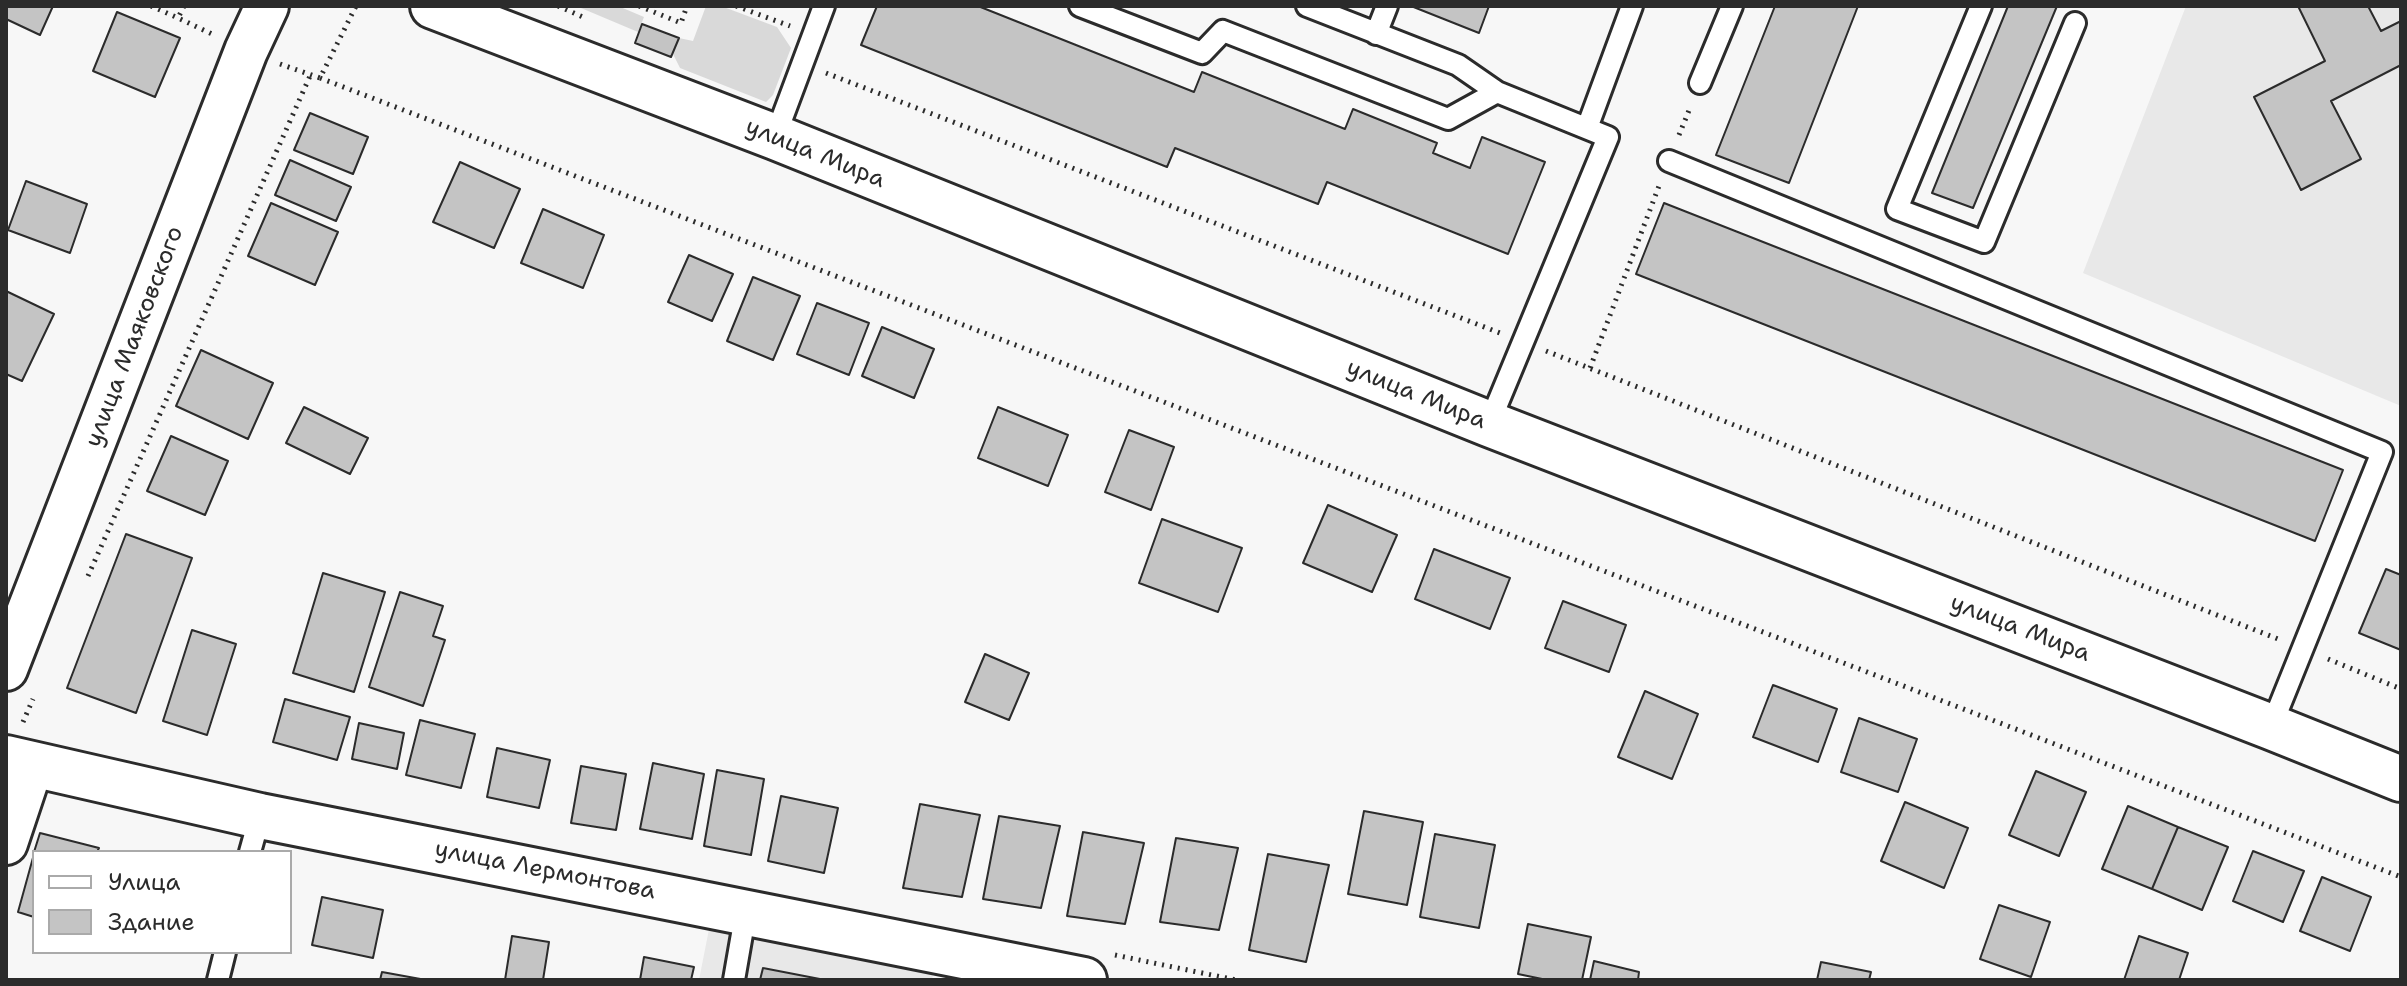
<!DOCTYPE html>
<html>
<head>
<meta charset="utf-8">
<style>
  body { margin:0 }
  #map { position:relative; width:2407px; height:986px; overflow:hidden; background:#f7f7f7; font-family:"Shantell Sans",sans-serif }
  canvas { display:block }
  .frame { position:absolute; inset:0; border:8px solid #2b2b2b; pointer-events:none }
  .legend { position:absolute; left:32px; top:850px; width:260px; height:104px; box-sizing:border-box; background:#fff; border:2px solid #aaa; margin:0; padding:10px 14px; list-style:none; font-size:24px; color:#2b2b2b }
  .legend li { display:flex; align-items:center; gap:16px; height:40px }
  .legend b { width:40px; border:2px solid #aaa }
</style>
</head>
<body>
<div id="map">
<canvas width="2407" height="986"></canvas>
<div class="frame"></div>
<ul class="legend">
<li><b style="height:10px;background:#fff"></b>Улица</li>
<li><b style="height:22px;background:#c4c4c4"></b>Здание</li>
</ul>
</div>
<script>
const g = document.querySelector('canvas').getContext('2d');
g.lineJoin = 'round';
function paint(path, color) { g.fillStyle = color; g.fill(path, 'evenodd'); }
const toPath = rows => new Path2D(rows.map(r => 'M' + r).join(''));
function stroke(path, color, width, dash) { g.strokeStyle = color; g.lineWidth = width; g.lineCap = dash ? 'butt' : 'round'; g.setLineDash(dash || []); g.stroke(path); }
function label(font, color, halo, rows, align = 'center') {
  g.font = font + ' "Shantell Sans",sans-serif'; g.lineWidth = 6; g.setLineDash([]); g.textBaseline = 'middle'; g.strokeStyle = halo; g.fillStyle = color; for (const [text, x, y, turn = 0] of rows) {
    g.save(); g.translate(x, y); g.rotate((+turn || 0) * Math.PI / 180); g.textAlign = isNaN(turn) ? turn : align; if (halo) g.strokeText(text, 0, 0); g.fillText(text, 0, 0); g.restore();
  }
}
paint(toPath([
  [2186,6,2401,6,2401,406,2083,273],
  [710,924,934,969,932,980,699,980]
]), '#e8e8e8');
paint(toPath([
  [582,6,618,6,644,17,638,32,581,8],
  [706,6,721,6,777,27,791,48,773,95,766,102,680,68,673,54,679,38,693,41]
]), '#d9d9d9');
const building = toPath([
  [6,6,53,6,40,35,6,19,6,6],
  [877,6,978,6,1194,92,1202,72,1345,129,1353,109,1437,143,1433,153,1470,168,1482,137,1545,162,1508,254,1327,182,1318,204,1175,148,1167,167,861,45,877,6],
  [1411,6,1489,6,1479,33,1411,6],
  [1775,6,1858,6,1789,183,1716,155,1775,6],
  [2008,6,2057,6,1973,208,1932,193,2008,6],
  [2298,6,2368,6,2381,31,2401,21,2401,65,2331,101,2361,159,2301,190,2254,97,2325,61,2298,6],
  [117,12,180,38,155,97,93,71,117,12],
  [642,24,679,38,671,57,635,43,642,24],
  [310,113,368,137,353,174,294,150,310,113],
  [290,160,351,187,336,221,275,195,290,160],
  [460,162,520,189,494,248,433,222,460,162],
  [26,181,87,204,70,253,8,230,26,181],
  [271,203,338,232,315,285,248,256,271,203],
  [1664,203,2343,470,2315,541,1636,274,1664,203],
  [543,209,604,235,583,288,521,263,543,209],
  [689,255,733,274,712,321,668,302,689,255],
  [753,277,800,296,773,360,727,341,753,277],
  [6,291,54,314,22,381,6,374,6,291],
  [817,303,869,323,849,375,797,354,817,303],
  [882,327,934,349,914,398,862,376,882,327],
  [201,350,273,383,248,439,176,406,201,350],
  [304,407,368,438,350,474,286,443,304,407],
  [998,407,1068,435,1048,486,978,458,998,407],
  [1129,430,1174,447,1151,510,1105,492,1129,430],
  [171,436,228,461,205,515,147,491,171,436],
  [1328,505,1397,535,1372,592,1303,563,1328,505],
  [1162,519,1242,548,1218,612,1139,583,1162,519],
  [126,534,192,558,136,713,67,688,126,534],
  [1434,549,1510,578,1490,629,1415,599,1434,549],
  [2386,569,2401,575,2401,650,2359,633,2386,569],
  [323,573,385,592,354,692,293,673,323,573],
  [400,592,443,606,433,636,445,640,423,706,369,687,400,592],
  [1563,601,1626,625,1609,672,1545,648,1563,601],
  [192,630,236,644,207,735,163,721,192,630],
  [985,654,1029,673,1009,720,965,702,985,654],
  [1773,685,1837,709,1818,762,1753,737,1773,685],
  [1645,691,1698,714,1672,779,1618,757,1645,691],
  [285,699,350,717,337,760,273,742,285,699],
  [1859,718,1917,739,1898,792,1841,772,1859,718],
  [420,720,475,734,461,788,406,775,420,720],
  [359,723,404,733,397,769,352,759,359,723],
  [497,748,550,760,539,808,487,797,497,748],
  [653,763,704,774,692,839,640,829,653,763],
  [581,766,626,774,616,830,571,823,581,766],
  [717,770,764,779,751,855,704,846,717,770],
  [2036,771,2086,792,2059,856,2009,835,2036,771],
  [781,796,838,808,824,873,768,861,781,796],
  [1905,802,1968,828,1944,888,1881,861,1905,802],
  [920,804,980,815,962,897,903,888,920,804],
  [2128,806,2178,827,2152,889,2102,869,2128,806],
  [1364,811,1423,822,1407,905,1348,894,1364,811],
  [999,816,1060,826,1041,908,983,899,999,816],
  [2178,827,2228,847,2202,910,2152,889,2178,827],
  [1083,832,1144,843,1125,924,1067,916,1083,832],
  [40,833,99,848,97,852,34,852,40,833],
  [1435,834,1495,845,1479,928,1420,917,1435,834],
  [1176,838,1238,848,1219,930,1160,922,1176,838],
  [2253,851,2304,871,2283,922,2233,901,2253,851],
  [34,854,34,917,18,912,34,854],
  [1268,854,1329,865,1306,962,1249,950,1268,854],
  [2322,877,2371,897,2350,951,2300,931,2322,877],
  [322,897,383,910,373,958,312,945,322,897],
  [1999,905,2050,922,2031,977,1980,959,1999,905],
  [1528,924,1591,937,1582,980,1547,980,1518,974,1528,924],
  [512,936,549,942,543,980,505,980,512,936],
  [2139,936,2188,953,2179,980,2124,980,2139,936],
  [644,957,694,967,691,980,640,980,644,957],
  [1594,961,1639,972,1638,980,1590,980,1594,961],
  [1821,962,1871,972,1869,980,1817,980,1821,962],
  [763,968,825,980,760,980,763,968],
  [382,972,426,980,380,980,382,972]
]);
paint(building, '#c4c4c4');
stroke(building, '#2b2b2b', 2);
const service = toPath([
  [1080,6,1202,53,1223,31,1448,119,1497,92],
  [1307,6,1458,65,1497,92,1608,137,1489,424],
  [1981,6,1897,209,1984,242,2075,23],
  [1376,34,1387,6],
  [1700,83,1732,6],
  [1587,128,1632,6],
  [775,137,824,6],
  [1669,161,2382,452,2271,727],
  [250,852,260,816],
  [218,980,225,952],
  [734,980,746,911]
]);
const minor = toPath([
  [6,669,246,51,267,6],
  [6,843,32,765]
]);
const secondary = toPath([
  [6,758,260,816,1084,980]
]);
const primary = toPath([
  [433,6,775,137,1489,424,2271,727,2401,779]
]);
stroke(service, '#2b2b2b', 26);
stroke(minor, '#2b2b2b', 48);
stroke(secondary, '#2b2b2b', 50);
stroke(primary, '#2b2b2b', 50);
stroke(toPath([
  [151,6,178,18],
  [184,6,178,18,212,34],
  [558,6,583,17],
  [639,6,681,23,687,6],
  [736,6,790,26],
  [280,64,320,78,356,6],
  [826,73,1500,333],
  [320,78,2401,877],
  [1679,135,1690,108],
  [1546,351,2278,639],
  [1590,368,1659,186],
  [88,576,310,76],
  [2328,659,2401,689],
  [23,722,33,699],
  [1115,955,1236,980]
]), '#2b2b2b', 5, [2, 6]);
stroke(service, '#fff', 20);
stroke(minor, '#fff', 42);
stroke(secondary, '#fff', 44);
stroke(primary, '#fff', 44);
label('24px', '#2b2b2b', '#fff', [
  ["улица Мира",815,154,22],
  ["улица Маяковского",135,337,-69],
  ["улица Мира",1416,395,22],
  ["улица Мира",2020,629,21],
  ["улица Лермонтова",545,871,11]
]);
</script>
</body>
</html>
